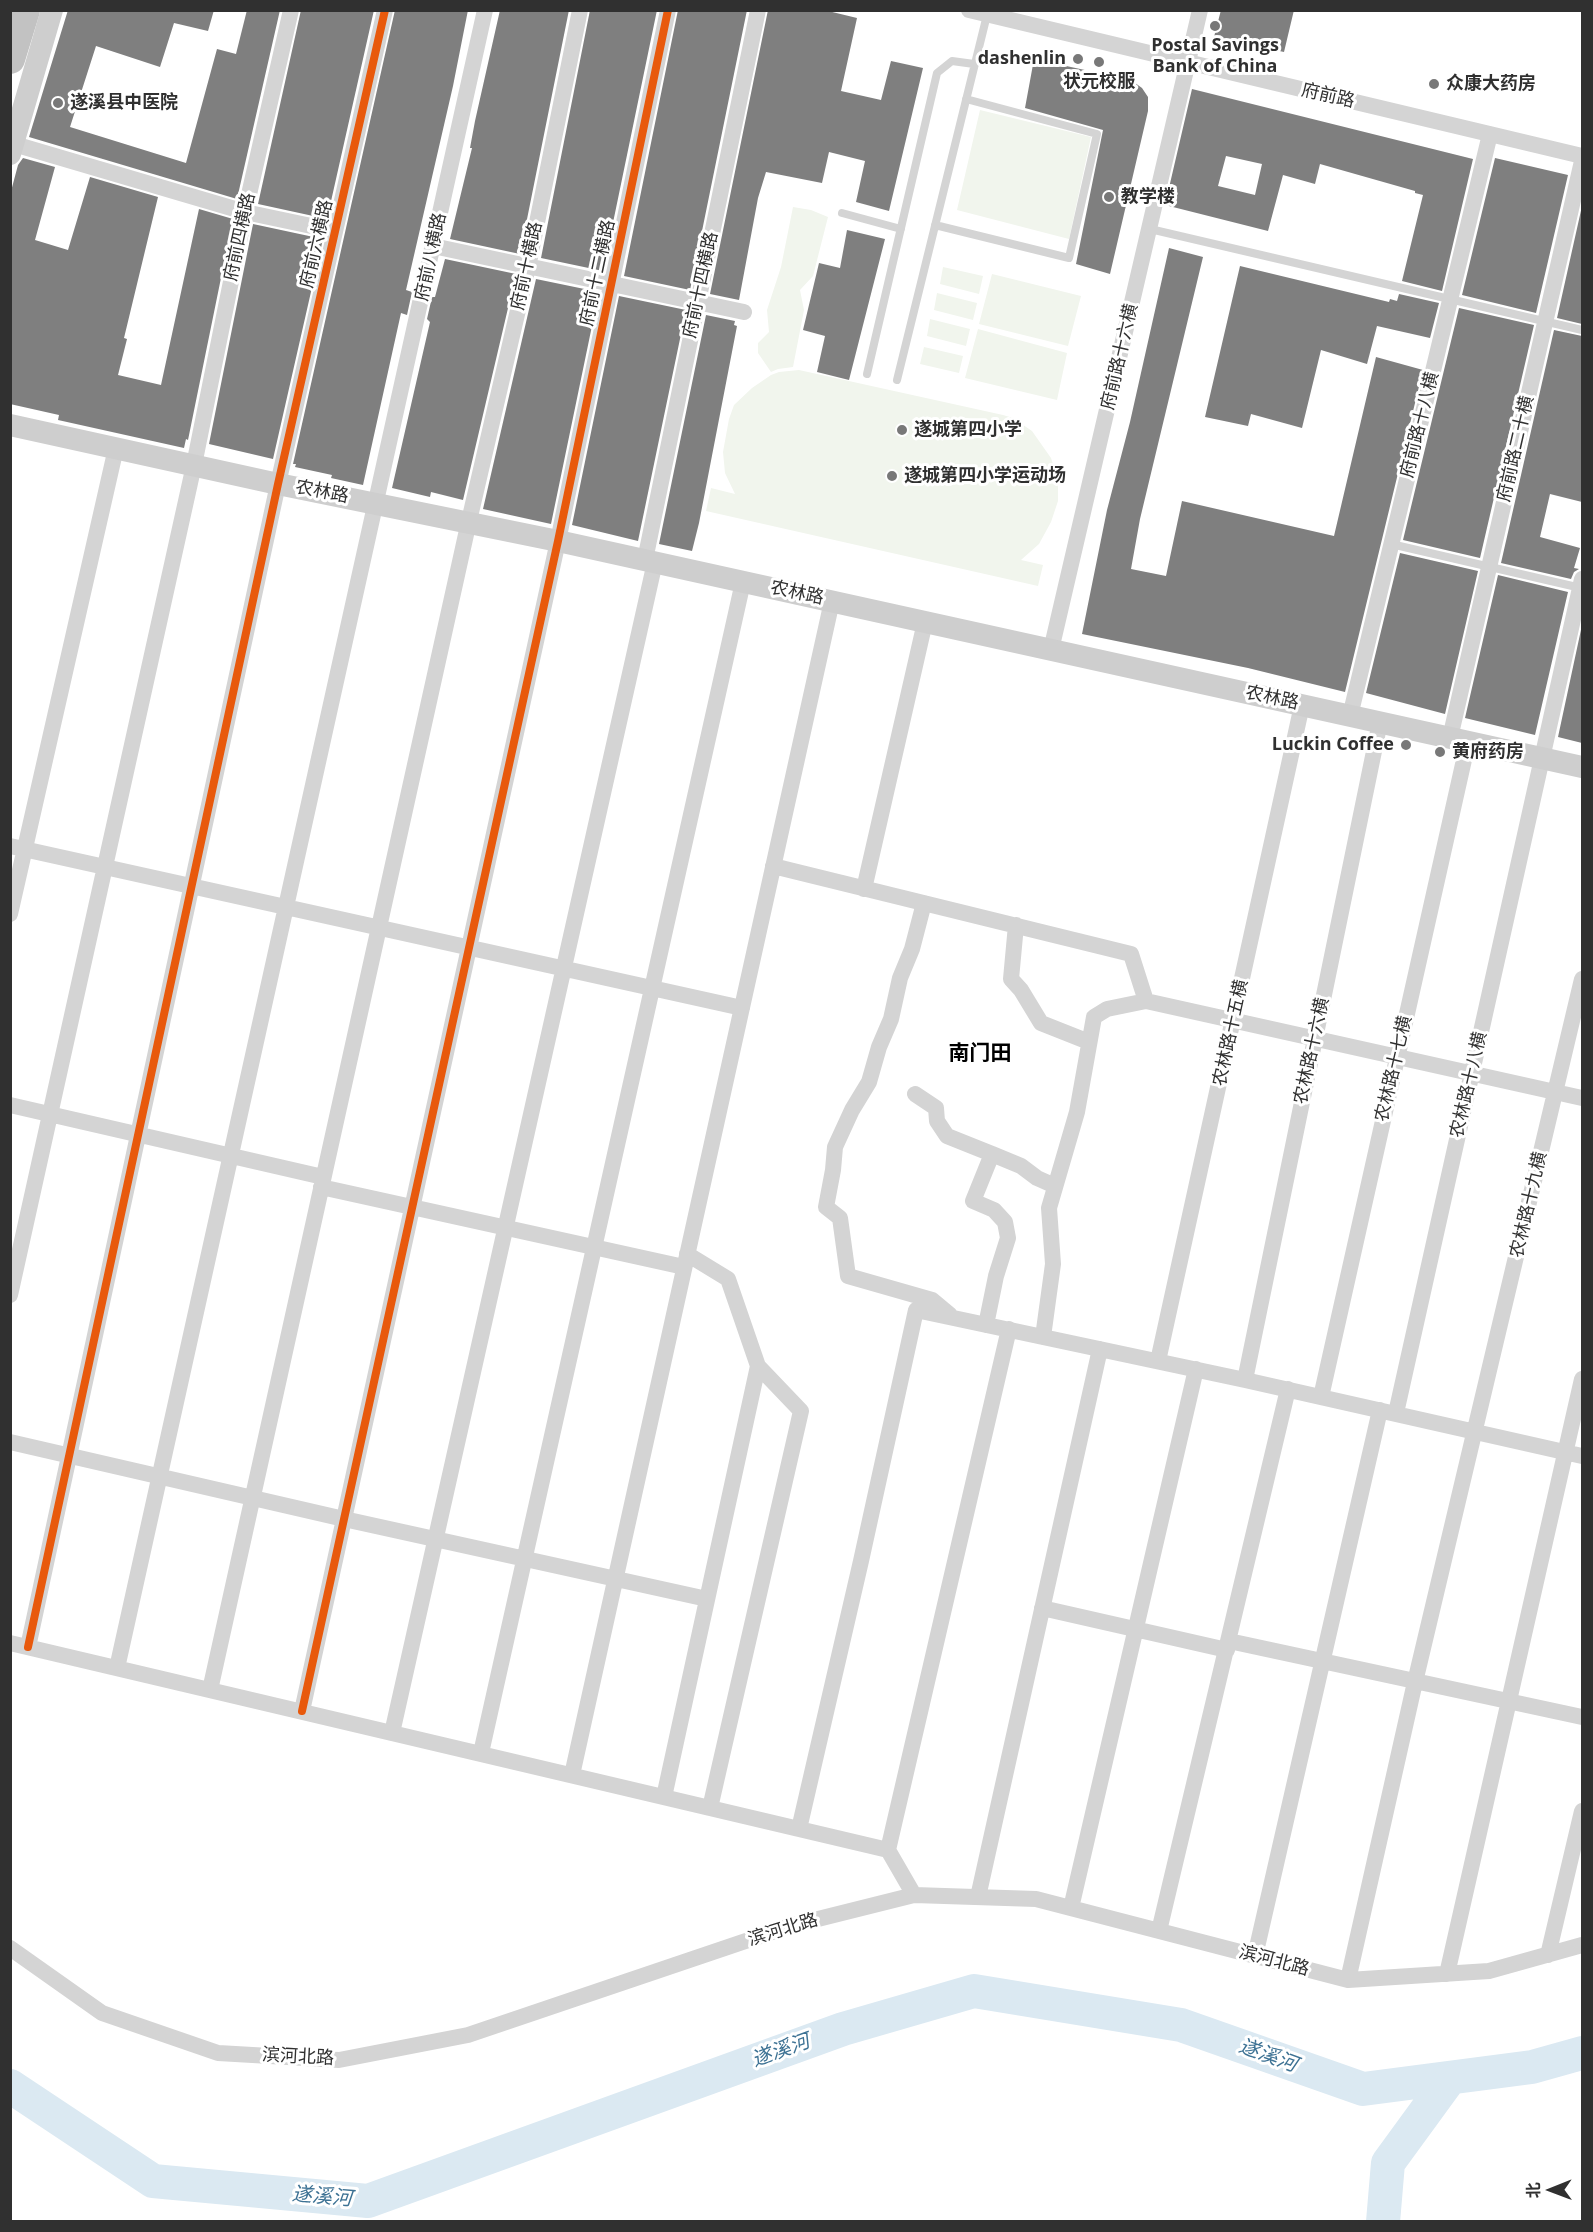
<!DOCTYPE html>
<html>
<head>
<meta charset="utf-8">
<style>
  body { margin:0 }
  #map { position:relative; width:1593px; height:2232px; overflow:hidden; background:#fff; font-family:"Open Sans","Noto Sans SC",sans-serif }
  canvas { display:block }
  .frame { position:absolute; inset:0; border:12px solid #303030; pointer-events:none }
  .north { position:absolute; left:1521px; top:2160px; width:60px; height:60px; -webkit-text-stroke:4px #fff; paint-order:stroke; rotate:269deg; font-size:16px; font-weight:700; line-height:24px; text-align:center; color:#303030 }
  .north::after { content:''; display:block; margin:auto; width:21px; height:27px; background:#303030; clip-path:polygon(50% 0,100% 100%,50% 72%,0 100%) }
</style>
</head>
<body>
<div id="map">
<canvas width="1593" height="2232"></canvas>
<div class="frame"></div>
<div class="north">北</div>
</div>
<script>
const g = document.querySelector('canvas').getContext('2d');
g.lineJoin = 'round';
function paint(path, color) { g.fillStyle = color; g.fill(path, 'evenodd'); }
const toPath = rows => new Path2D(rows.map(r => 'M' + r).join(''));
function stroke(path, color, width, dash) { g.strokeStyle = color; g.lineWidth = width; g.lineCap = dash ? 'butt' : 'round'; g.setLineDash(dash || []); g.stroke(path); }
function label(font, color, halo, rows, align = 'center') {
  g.font = font + ' "Open Sans","Noto Sans SC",sans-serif'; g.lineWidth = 6; g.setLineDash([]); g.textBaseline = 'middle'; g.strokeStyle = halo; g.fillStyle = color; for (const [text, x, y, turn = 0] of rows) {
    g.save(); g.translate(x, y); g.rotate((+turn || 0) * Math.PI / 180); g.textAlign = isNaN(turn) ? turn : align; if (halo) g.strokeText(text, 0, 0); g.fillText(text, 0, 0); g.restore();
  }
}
paint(toPath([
  [980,110,1091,137,1069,239,957,210],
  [793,207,811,210,828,217,813,276,800,290,804,310,793,367,778,369,771,372,758,353,758,343,769,332,767,310,781,267],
  [943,267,983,276,979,294,940,284],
  [992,274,1081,296,1068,346,979,324],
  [937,293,977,303,973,320,934,310],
  [930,319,970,329,966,346,927,336],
  [978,329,1067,353,1057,400,965,378],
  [924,347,963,356,959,373,920,364],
  [799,370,1003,415,1013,418,1032,431,1051,458,1058,479,1058,501,1051,522,1039,544,1021,560,1043,565,1038,586,706,511,711,488,735,494,725,473,723,452,729,419,734,405,752,388,771,375,779,372]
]), '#f1f5ed');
stroke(toPath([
  [10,2086,153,2181,368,2201,843,2029,974,1991,1181,2025,1363,2089,1532,2067,1582,2053],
  [1383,2222,1388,2163,1450,2078]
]), '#dbe9f2', 34);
paint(toPath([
  [68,10,214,10,208,31,174,23,160,67,96,46,70,127,186,163,217,49,236,54,247,10,280,10,237,199,29,137],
  [301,10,374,10,327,219,258,204],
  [395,10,468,10,453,86,406,290,412,292,407,315,401,313,363,485,331,478,332,475,295,467,296,464,293,464],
  [500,10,569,10,520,254,450,239,472,148,470,148,475,121],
  [590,10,657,10,603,271,541,258],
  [678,10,747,10,690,290,624,276],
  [768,10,824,10,857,18,841,91,881,100,891,61,923,68,889,211,856,202,865,161,829,152,822,183,766,172,758,198,739,300,710,294],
  [1221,10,1294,10,1284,52,1214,37],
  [1034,59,1131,80,1142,88,1148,97,1148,111,1110,274,1076,264,1103,130,1025,108],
  [1192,89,1473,159,1442,291,1402,281,1423,195,1415,193,1415,191,1320,164,1315,184,1283,175,1268,231,1165,205],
  [1226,156,1262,164,1255,195,1218,186],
  [23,158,55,167,35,240,68,250,90,177,158,197,124,338,127,339,118,375,161,385,199,209,233,219,188,440,186,439,184,448,58,420,59,415,10,404,10,195,18,165],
  [1495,158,1568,175,1536,313,1462,295],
  [1582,206,1582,324,1557,318],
  [253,224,323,239,273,459,209,444],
  [847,230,885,239,849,380,817,372,825,336,803,330,819,263,840,268],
  [1169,248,1203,257,1140,519,1131,569,1166,576,1182,501,1334,536,1376,357,1423,370,1345,692,1248,668,1082,634,1107,510,1130,422],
  [445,259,516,274,463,500,431,492,430,497,392,488,430,322,427,319,432,297,435,297],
  [1240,266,1389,302,1390,299,1397,301,1399,294,1439,303,1430,338,1377,326,1367,364,1321,350,1302,428,1251,414,1248,426,1205,417],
  [536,279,599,292,551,524,483,509],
  [619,296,686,310,638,541,572,525],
  [1459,308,1534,325,1480,558,1403,540],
  [706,315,735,321,734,325,737,326,699,523,692,551,659,544],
  [1554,330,1582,336,1582,502,1550,494,1540,537,1580,548,1574,568,1579,569,1574,572,1571,579,1501,563],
  [1400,553,1478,571,1445,714,1366,693],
  [1498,575,1568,592,1535,735,1465,718],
  [1582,625,1582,743,1558,737]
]), '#7f7f7f');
stroke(toPath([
  [842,213,901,229],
  [935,225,1069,258,1097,134,966,99],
  [1150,229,1582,330],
  [867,374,937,73,952,61,974,64],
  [897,380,987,15],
  [1391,544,1581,588]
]), '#d4d4d4', 8);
stroke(toPath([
  [969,10,1582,156],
  [14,144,245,212,335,231],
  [433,246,744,312],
  [645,560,758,10],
  [1051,650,1200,10],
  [1350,716,1490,134],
  [1450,738,1582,161],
  [10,846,742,1008],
  [773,866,1131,954,1146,1001,1582,1098],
  [864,889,925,622],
  [924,903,912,949,900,978,891,1019,879,1047,869,1082,852,1110,835,1147,833,1170,826,1207,840,1218,848,1276,932,1300,950,1315],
  [10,914,116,448],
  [1016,925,1011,979,1021,990,1041,1023,1089,1042],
  [915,1094,936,1108,937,1121,947,1136,992,1154],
  [10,1105,323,1177],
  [321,1187,684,1267],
  [687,1254,728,1279,758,1366,801,1411,710,1808],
  [10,1295,194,465,245,212,291,10],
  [986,1325,996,1276,1008,1238,1005,1222,994,1210,973,1201,992,1154,1021,1166,1037,1178,1055,1186],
  [1043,1337,1053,1264,1049,1208,1077,1112,1094,1017,1107,1009,1146,1001],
  [1158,1361,1302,705],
  [1245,1380,1380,722],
  [1321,1397,1468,742],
  [1396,1413,1582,579],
  [10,1442,344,1519,707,1599],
  [1042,1608,1227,1650],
  [1229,1641,1582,1717],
  [10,1643,888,1850,914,1895],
  [28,1647,278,484,385,10],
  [117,1668,485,10],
  [210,1690,469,521,528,267,580,10],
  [302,1711,558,541,668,10],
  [392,1733,655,562],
  [481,1753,743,582],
  [572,1775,832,601],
  [664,1797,758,1366],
  [799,1829,861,1561,916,1310,1245,1380,1582,1456],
  [888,1850,1009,1329],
  [978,1897,1100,1349],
  [1071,1908,1196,1369],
  [1159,1931,1288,1389],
  [10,1948,102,2013,218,2053,339,2060,468,2035,790,1926,914,1895,1036,1899,1348,1980,1489,1971,1582,1945],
  [1548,1955,1582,1811],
  [1255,1956,1380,1410],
  [1447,1974,1582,1379],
  [1348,1980,1415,1682,1582,979]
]), '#d4d4d4', 16);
stroke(toPath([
  [10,154,52,10],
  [10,425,278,484,558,541,1582,767]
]), '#cecece', 22);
stroke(toPath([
  [10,59,25,10]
]), '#c2c2c2', 30);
stroke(toPath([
  [28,1647,278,484,385,10],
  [302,1711,558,541,668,10]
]), '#e8590c', 8);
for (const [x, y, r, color] of [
  [1215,26,6,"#787878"],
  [1078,59,6,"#787878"],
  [1099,62,6,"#787878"],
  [1434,84,6,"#787878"],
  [58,103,6,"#787878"],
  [1109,197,6,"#787878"],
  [902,430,6,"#787878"],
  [892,476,6,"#787878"],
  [1406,745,6,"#787878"],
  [1440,752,6,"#787878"]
]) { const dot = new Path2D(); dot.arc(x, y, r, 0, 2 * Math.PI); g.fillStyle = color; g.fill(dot); stroke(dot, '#fff', 2); }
label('bold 18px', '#303030', '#fff', [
  ["Postal Savings",1215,46,"center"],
  ["Bank of China",1215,67,"center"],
  ["dashenlin",1066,59,"right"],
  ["状元校服",1099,82,"center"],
  ["众康大药房",1446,84],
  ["遂溪县中医院",70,103],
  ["教学楼",1121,197],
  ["遂城第四小学",914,430],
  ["遂城第四小学运动场",904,476],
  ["Luckin Coffee",1394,745,"right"],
  ["黄府药房",1452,752]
], 'left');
label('18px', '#303030', '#fff', [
  ["府前路",1328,96,13],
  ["府前四横路",240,237,-78],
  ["府前六横路",317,244,-77],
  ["府前八横路",431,257,-78],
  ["府前十横路",527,266,-78],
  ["府前十二横路",598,273,-78],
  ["府前十四横路",701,285,-78],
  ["府前路十六横",1120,357,-77],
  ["府前路十八横",1420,425,-76],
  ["府前路二十横",1516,449,-77],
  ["农林路",322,492,11],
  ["农林路",797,593,12],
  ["农林路",1272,698,12],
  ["农林路十五横",1231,1033,-78],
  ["农林路十六横",1312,1051,-78],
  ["农林路十七横",1394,1069,-77],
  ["农林路十八横",1469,1085,-77],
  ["农林路十九横",1529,1205,-77],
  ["滨河北路",783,1930,-17],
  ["滨河北路",1274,1961,15],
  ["滨河北路",298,2057,3]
]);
label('italic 20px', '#3d7294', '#fff', [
  ["遂溪河",781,2051,-20],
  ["遂溪河",1268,2056,20],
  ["遂溪河",322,2197,5]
]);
label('bold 21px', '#000', '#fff', [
  ["南门田",980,1054]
]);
</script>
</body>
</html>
